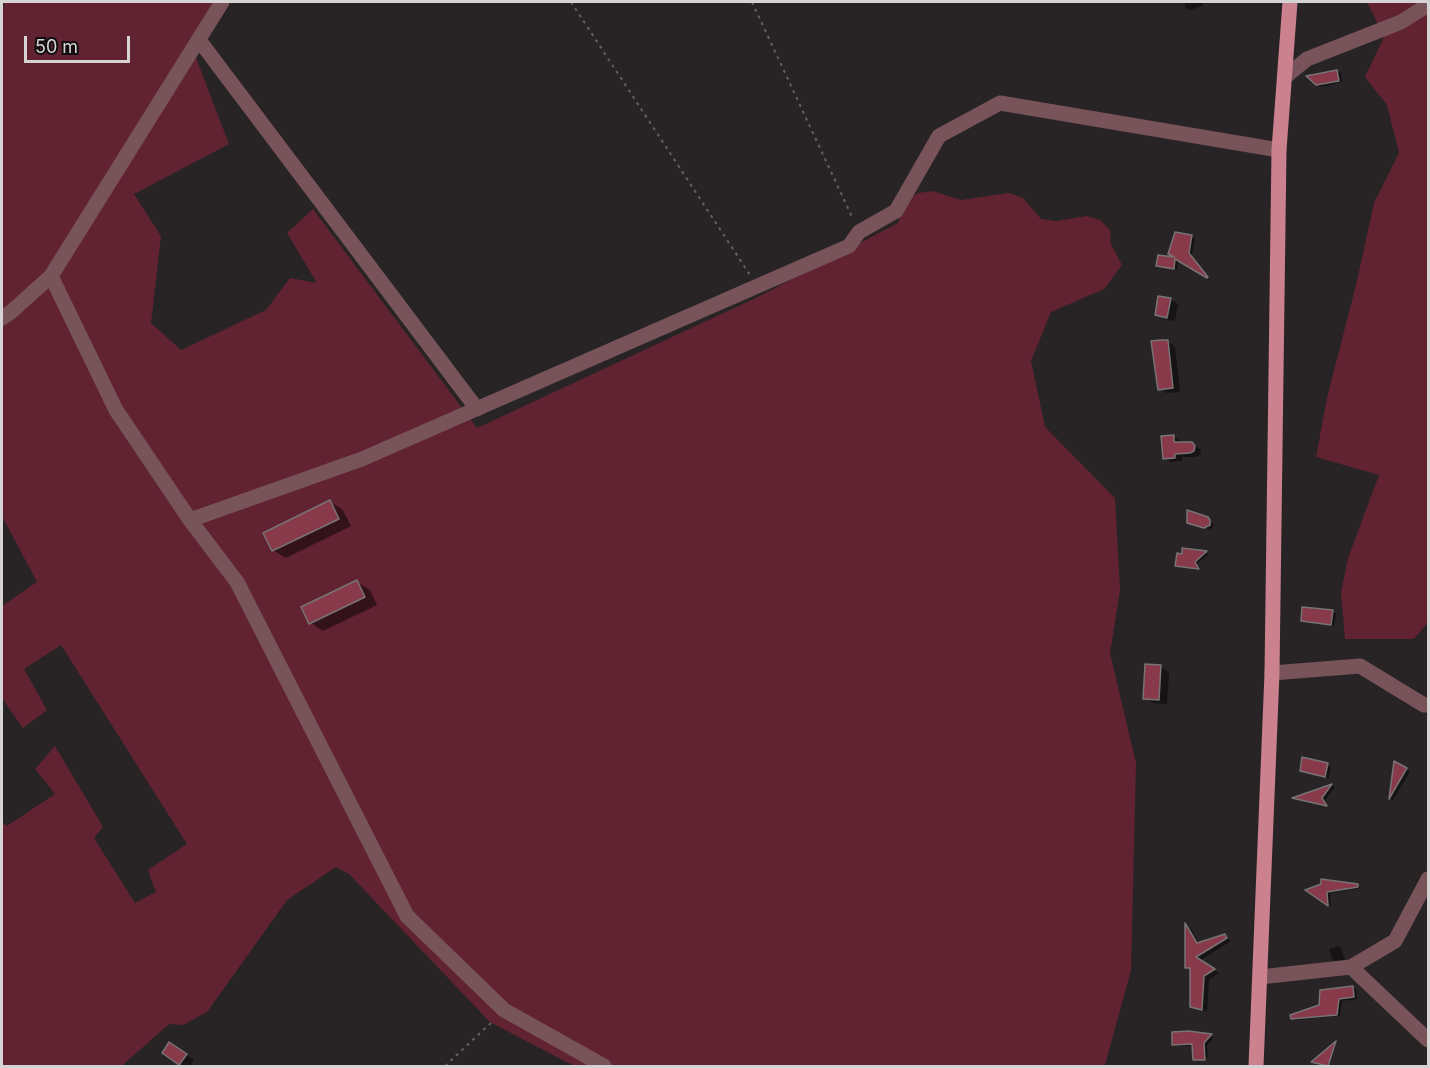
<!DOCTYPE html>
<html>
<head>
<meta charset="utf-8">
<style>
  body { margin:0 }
  #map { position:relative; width:1430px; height:1068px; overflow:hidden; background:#282425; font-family:Inter,sans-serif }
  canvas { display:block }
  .frame { position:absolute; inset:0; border:3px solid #d6d3d4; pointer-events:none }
  .scale { position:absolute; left:24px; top:36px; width:106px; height:27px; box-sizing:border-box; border:3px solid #d6d3d4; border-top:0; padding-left:8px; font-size:18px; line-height:21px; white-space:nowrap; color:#d6d3d4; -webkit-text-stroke:4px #100e0e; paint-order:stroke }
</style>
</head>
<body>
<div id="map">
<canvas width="1430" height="1068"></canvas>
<div class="frame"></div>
<div class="scale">50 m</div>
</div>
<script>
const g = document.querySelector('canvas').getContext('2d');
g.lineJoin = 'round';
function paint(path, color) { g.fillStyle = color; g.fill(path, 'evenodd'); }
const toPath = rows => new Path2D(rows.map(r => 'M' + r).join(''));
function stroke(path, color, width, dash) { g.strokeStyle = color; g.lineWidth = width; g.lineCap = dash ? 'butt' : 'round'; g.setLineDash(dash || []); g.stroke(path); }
paint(toPath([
  [5,2,215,2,190,42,229,144,134,194,161,236,151,323,181,350,266,310,290,278,317,283,287,233,313,209,477,428,758,297,898,223,905,201,918,193,933,191,961,200,1009,193,1023,198,1041,219,1056,221,1087,216,1100,220,1110,230,1111,244,1122,265,1104,289,1051,312,1031,361,1045,427,1115,498,1120,590,1110,653,1136,763,1131,970,1105,1065,1106,1066,574,1066,490,1022,349,874,336,867,287,900,207,1012,183,1025,169,1024,124,1064,125,1066,2,1066,2,822,7,826,55,794,35,769,55,746,103,827,94,838,135,903,156,892,148,870,187,844,61,645,24,669,47,710,23,728,2,698,2,606,37,582,2,516,2,10],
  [1367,2,1428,2,1428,622,1414,639,1345,639,1341,593,1348,558,1379,475,1316,457,1327,398,1357,281,1374,203,1399,153,1387,105,1365,77,1384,37]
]), '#612332');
paint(toPath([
  [1184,2,1203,2,1202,6,1190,10,1186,8],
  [1337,71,1341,73,1342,82,1321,87,1317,84],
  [1176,233,1195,238,1192,256,1210,278,1170,253],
  [1160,257,1179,260,1177,270,1158,266],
  [1170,300,1178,304,1175,321,1165,319,1156,315],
  [1168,342,1175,346,1180,392,1167,393,1159,389],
  [1174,437,1181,441,1181,443,1189,442,1200,449,1201,454,1197,457,1182,457,1182,461,1171,462,1164,458],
  [330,502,342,509,351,526,286,558,273,550],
  [1207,518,1214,525,1212,528,1209,529,1193,524],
  [1183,550,1209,554,1197,564,1201,570,1177,565,1184,555],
  [357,582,370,590,377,605,323,631,311,623,303,608],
  [1333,612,1336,614,1334,626,1303,620],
  [1161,667,1169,672,1167,704,1153,703,1145,698],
  [1303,759,1331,767,1329,778,1301,770],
  [1395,764,1410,772,1393,800,1390,798],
  [1332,785,1335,787,1325,800,1328,807,1296,798],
  [1358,886,1362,888,1330,893,1331,906,1308,890],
  [1187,926,1190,928,1200,944,1225,936,1231,941,1199,961,1219,973,1209,979,1207,1012,1191,1006,1192,970,1186,967],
  [1338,946,1341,948,1345,960,1335,961,1332,958,1329,949],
  [1352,987,1356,989,1357,999,1342,1001,1340,1016,1296,1020,1292,1018,1320,1006],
  [1188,1032,1214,1037,1207,1046,1208,1058,1196,1059,1196,1060,1193,1046,1177,1046,1173,1044],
  [178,1049,194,1060,190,1066,185,1066,164,1052]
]), '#0007');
const building = toPath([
  [1337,70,1339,81,1316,85,1306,76,1337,70],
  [1175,232,1192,235,1189,253,1208,277,1207,278,1175,259,1174,269,1156,266,1158,255,1174,257,1168,254,1175,232],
  [1158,296,1171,298,1167,318,1155,315,1158,296],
  [1161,340,1168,340,1173,388,1158,390,1151,341,1161,340],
  [1174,435,1174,442,1192,442,1195,446,1194,451,1190,453,1175,454,1175,458,1163,459,1161,436,1174,435],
  [330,500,339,519,272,551,263,533,330,500],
  [1187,510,1208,517,1210,520,1210,525,1204,528,1187,523,1187,510],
  [1182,548,1207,551,1195,562,1199,569,1175,566,1177,553,1182,554,1182,548],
  [357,580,365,597,309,624,301,607,357,580],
  [1302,607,1333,610,1331,625,1301,621,1302,607],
  [1145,664,1161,665,1159,700,1143,699,1145,664],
  [1302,757,1328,763,1325,777,1300,771,1302,757],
  [1394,761,1407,768,1389,799,1394,761],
  [1332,784,1322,798,1327,806,1292,798,1332,784],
  [1321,879,1358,884,1358,887,1327,892,1328,906,1305,890,1321,884,1321,879],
  [1185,923,1197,943,1225,934,1227,938,1196,957,1215,969,1204,976,1202,1010,1190,1007,1190,968,1185,968,1185,923],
  [1353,986,1354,997,1339,999,1337,1015,1291,1019,1290,1015,1319,1005,1320,990,1353,986],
  [1188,1031,1212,1034,1204,1043,1205,1060,1193,1060,1192,1044,1172,1045,1172,1032,1188,1031],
  [1336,1041,1328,1066,1311,1062,1336,1041],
  [169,1042,187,1054,179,1065,162,1053,169,1042]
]);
paint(building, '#883a4b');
stroke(building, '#787475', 1.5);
stroke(toPath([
  [571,2,750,275],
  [752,2,853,219],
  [445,1066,493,1021]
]), '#646061', 2, [3, 4.5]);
stroke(toPath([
  [222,2,51,276,116,410,190,520,237,582,407,916,504,1010,604,1066],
  [199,40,477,409],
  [1285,77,1307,59,1401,22,1428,5],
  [2,318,11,312,51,276],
  [190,520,362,459,849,246,859,232,896,211,939,136,1000,103,1279,150],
  [1272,673,1360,666,1424,705,1428,705],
  [1351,967,1395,941,1428,879],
  [1260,977,1351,967,1428,1040]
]), '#78545a', 15);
stroke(toPath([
  [1256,1066,1272,673,1279,150,1290,2]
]), '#cb818e', 15);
</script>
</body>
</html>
